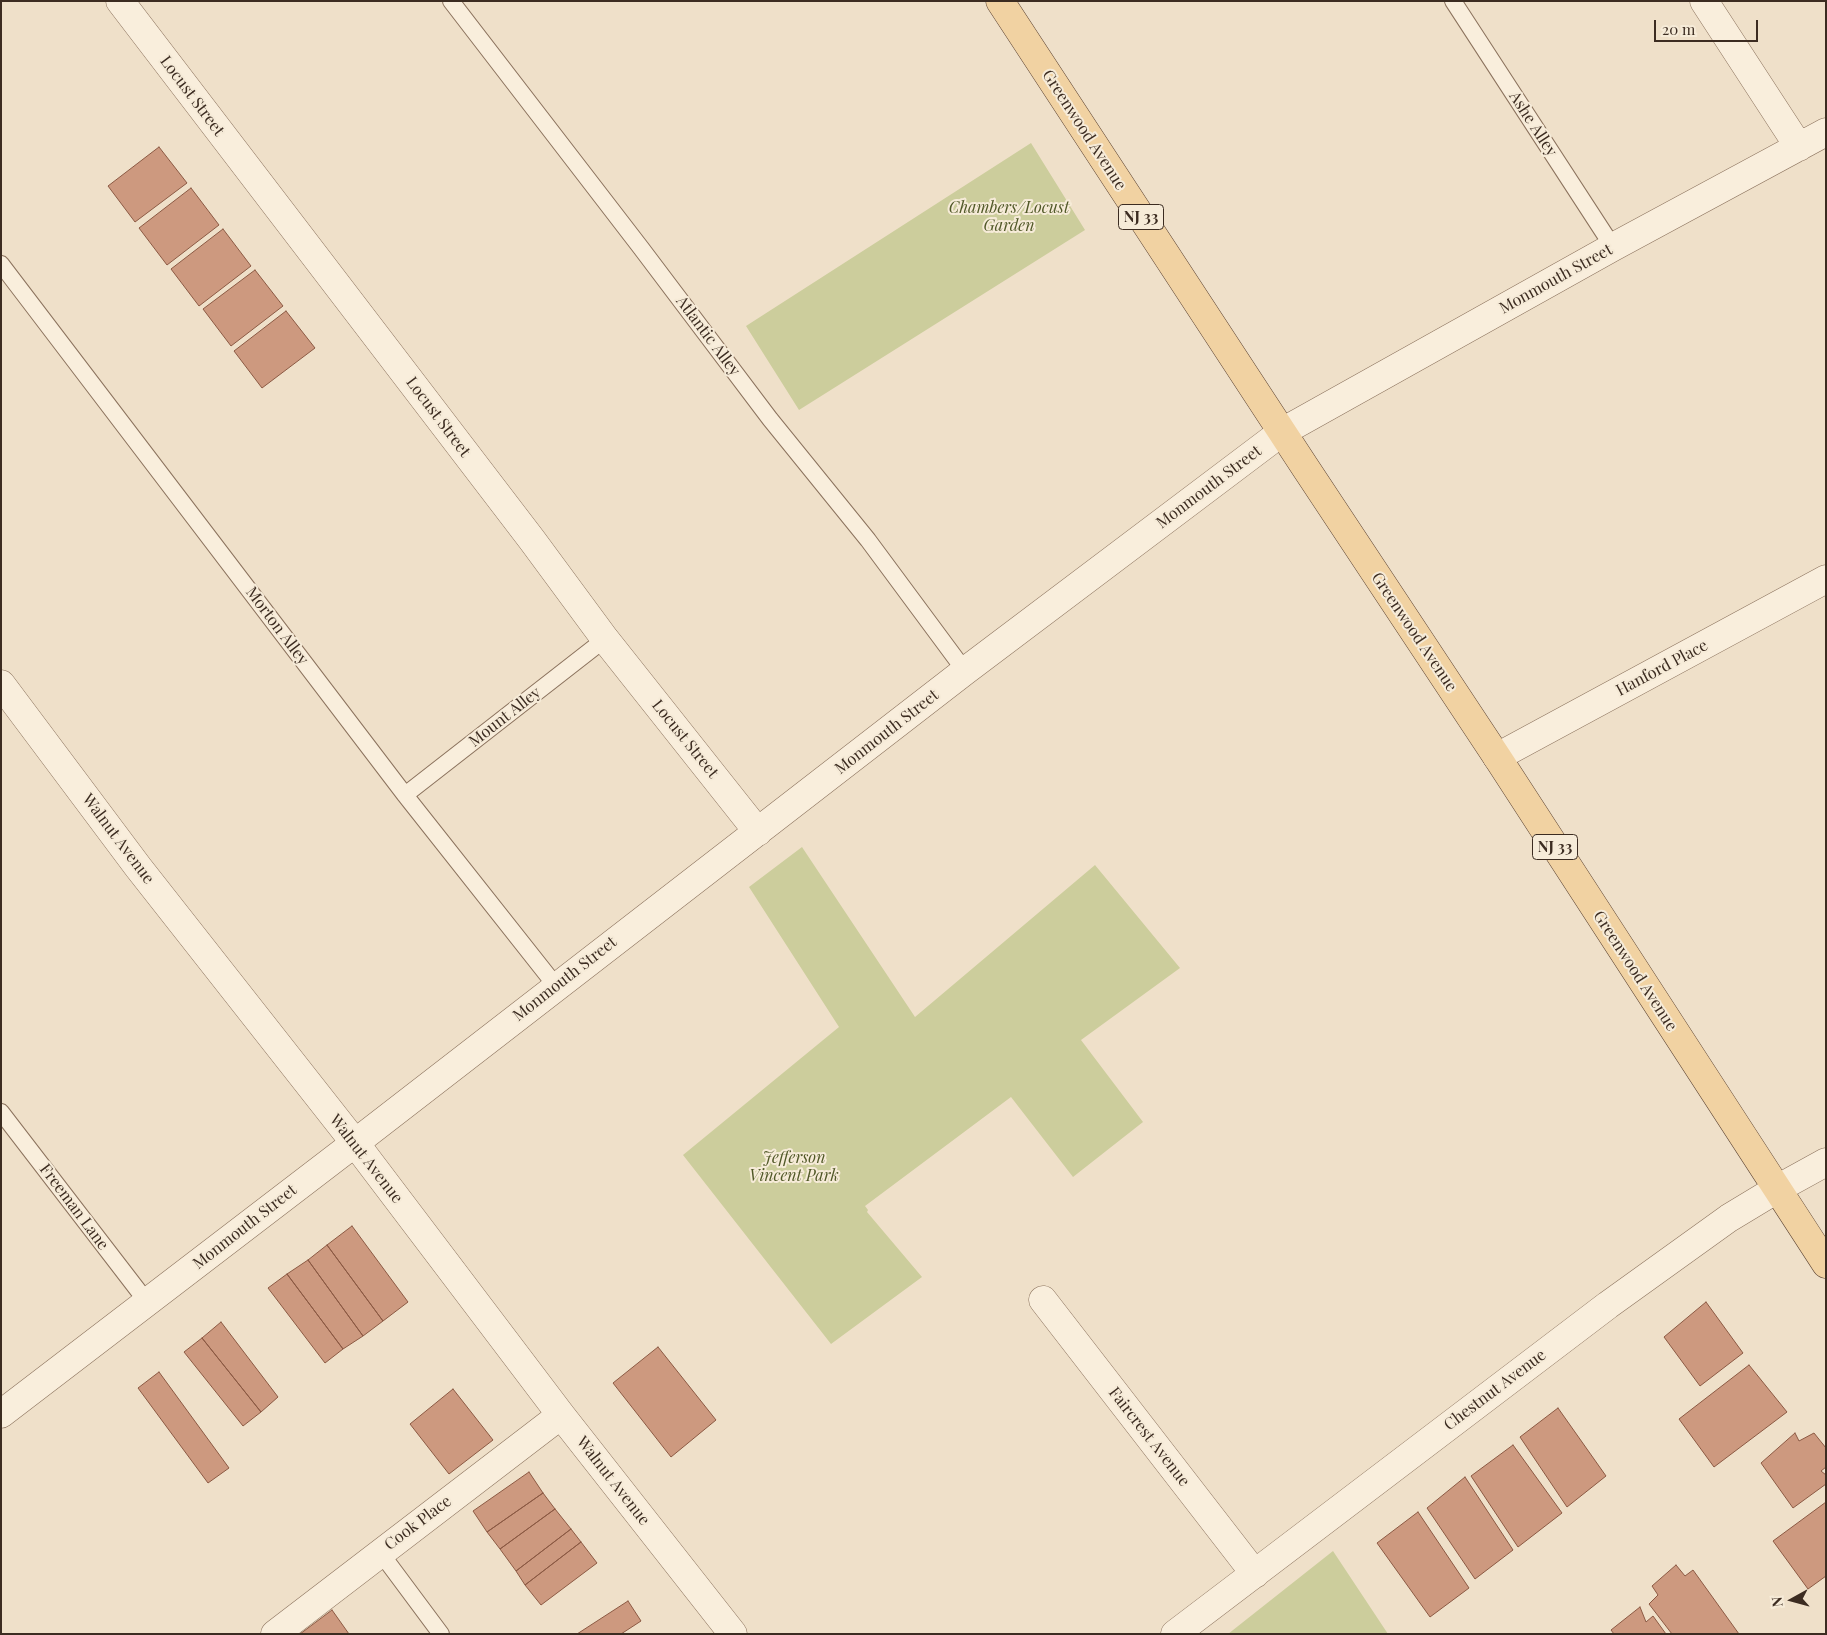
<!DOCTYPE html>
<html>
<head>
<meta charset="utf-8">
<style>
  body { margin:0 }
  #map { position:relative; width:1827px; height:1635px; overflow:hidden; background:#efe0c9; font-family:"Playfair Display",serif }
  canvas { display:block }
  .frame { position:absolute; inset:0; border:2px solid #3c2c21; pointer-events:none }
  .north { position:absolute; left:1767px; top:1575px; width:50px; height:50px; -webkit-text-stroke:4px #f6ebd8; paint-order:stroke; rotate:263deg; font-size:14px; font-weight:700; line-height:20px; text-align:center; color:#3c2c21 }
  .north::after { content:''; display:block; margin:auto; width:18px; height:22px; background:#3c2c21; clip-path:polygon(50% 0,100% 100%,50% 72%,0 100%) }
  .scale { position:absolute; left:1654px; top:20px; width:104px; height:22px; box-sizing:border-box; border:2px solid #3c2c21; border-top:0; padding-left:6px; font-size:15px; line-height:18px; white-space:nowrap; color:#3c2c21; -webkit-text-stroke:4px #f6ebd8; paint-order:stroke }
</style>
</head>
<body>
<div id="map">
<canvas width="1827" height="1635"></canvas>
<div class="frame"></div>
<div class="north">N</div>
<div class="scale">20 m</div>
</div>
<script>
const g = document.querySelector('canvas').getContext('2d');
g.lineJoin = 'round';
function paint(path, color) { g.fillStyle = color; g.fill(path, 'evenodd'); }
const toPath = rows => new Path2D(rows.map(r => 'M' + r).join(''));
function stroke(path, color, width, dash) { g.strokeStyle = color; g.lineWidth = width; g.lineCap = dash ? 'butt' : 'round'; g.setLineDash(dash || []); g.stroke(path); }
function label(font, color, halo, rows, align = 'center') {
  g.font = font + ' "Playfair Display",serif'; g.lineWidth = 4; g.setLineDash([]); g.textBaseline = 'middle'; g.strokeStyle = halo; g.fillStyle = color; for (const [text, x, y, turn = 0] of rows) {
    g.save(); g.translate(x, y); g.rotate((+turn || 0) * Math.PI / 180); g.textAlign = isNaN(turn) ? turn : align; if (halo) g.strokeText(text, 0, 0); g.fillText(text, 0, 0); g.restore();
  }
}
paint(toPath([
  [1031,143,1085,230,799,410,746,326],
  [802,847,915,1017,1095,865,1180,968,1081,1040,1143,1122,1073,1177,1011,1097,865,1206,868,1210,867,1212,922,1277,831,1344,683,1155,839,1027,749,887],
  [1333,1551,1388,1634,1228,1634]
]), '#cccd9c');
const building = toPath([
  [159,147,187,183,135,222,108,186,159,147],
  [191,188,219,225,167,265,139,228,191,188],
  [223,229,251,266,199,306,171,269,223,229],
  [255,270,283,306,231,346,203,309,255,270],
  [286,311,315,348,262,388,234,351,286,311],
  [352,1226,408,1302,383,1321,327,1245,352,1226],
  [327,1245,383,1321,363,1336,308,1260,327,1245],
  [308,1260,363,1336,343,1349,287,1274,308,1260],
  [287,1274,343,1349,325,1363,268,1288,287,1274],
  [1706,1302,1743,1353,1700,1386,1664,1337,1706,1302],
  [221,1322,278,1397,261,1412,202,1338,221,1322],
  [202,1338,261,1412,243,1426,184,1352,202,1338],
  [658,1347,716,1420,671,1457,613,1383,658,1347],
  [1749,1365,1787,1412,1714,1467,1679,1419,1749,1365],
  [159,1372,229,1468,208,1483,138,1388,159,1372],
  [453,1389,493,1440,449,1474,410,1424,453,1389],
  [1558,1408,1606,1476,1567,1507,1520,1437,1558,1408],
  [1795,1433,1799,1441,1814,1433,1826,1448,1826,1467,1821,1471,1826,1475,1826,1484,1793,1508,1761,1463,1795,1433],
  [1513,1445,1562,1513,1518,1547,1471,1476,1513,1445],
  [529,1472,543,1493,487,1532,473,1511,529,1472],
  [1465,1477,1513,1550,1475,1579,1427,1508,1465,1477],
  [543,1493,555,1509,500,1549,487,1532,543,1493],
  [1826,1502,1826,1576,1808,1589,1773,1541,1826,1502],
  [555,1509,571,1529,516,1571,500,1549,555,1509],
  [1418,1512,1469,1588,1430,1617,1377,1543,1418,1512],
  [571,1529,581,1542,525,1585,516,1571,571,1529],
  [581,1542,597,1563,541,1605,525,1585,581,1542],
  [1676,1565,1685,1576,1693,1570,1739,1634,1672,1634,1649,1604,1658,1595,1652,1586,1676,1565],
  [628,1601,641,1621,621,1634,577,1634,628,1601],
  [1640,1607,1646,1622,1653,1616,1666,1634,1614,1634,1611,1630,1640,1607],
  [332,1610,349,1634,300,1634,332,1610]
]);
paint(building, '#cd997f');
stroke(building, '#8b5943', 1);
const lane = toPath([
  [451,1,641,248,770,419,868,540,965,671],
  [1453,1,1613,247],
  [1,264,405,795,556,986],
  [405,795,605,639],
  [1,1112,147,1302],
  [380,1552,441,1634]
]);
const street = toPath([
  [120,1,532,540,605,639,758,832],
  [1704,1,1799,147],
  [1,684,138,867,355,1143,561,1415,733,1634],
  [1497,757,1826,579],
  [1043,1300,1255,1574],
  [1,1414,355,1143,965,671,1282,432,1613,247,1826,132],
  [275,1634,561,1415],
  [1175,1634,1608,1305,1729,1218,1777,1189,1826,1162]
]);
const primary = toPath([
  [1000,1,1305,467,1497,757,1826,1264]
]);
stroke(lane, '#8b725d', 18);
stroke(street, '#8b725d', 29);
stroke(primary, '#5a4131', 29);
stroke(lane, '#f9eedc', 16);
stroke(street, '#f9eedc', 28);
stroke(primary, '#f1d2a2', 28);
for (const [x, y, w] of [
  [1141,217,45],
  [1555,847,45]
]) { const box = new Path2D(); box.roundRect(x - w / 2, y - 12.5, w, 25, 4); g.fillStyle = '#f6ebd8'; g.fill(box); stroke(box, '#3c2c21', 1); }
label('bold 15px', '#3c2c21', null, [
  ["NJ 33",1141,217],
  ["NJ 33",1555,847]
]);
label('16px', '#3c2c21', '#f6ebd8', [
  ["Locust Street",192,96,53],
  ["Ashe Alley",1533,124,57],
  ["Greenwood Avenue",1084,130,57],
  ["Monmouth Street",1556,279,-29],
  ["Atlantic Alley",708,336,53],
  ["Locust Street",438,417,53],
  ["Monmouth Street",1209,487,-37],
  ["Morton Alley",277,626,53],
  ["Greenwood Avenue",1414,632,56],
  ["Hanford Place",1662,668,-28],
  ["Mount Alley",505,717,-38],
  ["Monmouth Street",887,732,-38],
  ["Locust Street",685,739,51],
  ["Walnut Avenue",118,839,53],
  ["Greenwood Avenue",1635,971,57],
  ["Monmouth Street",565,979,-38],
  ["Walnut Avenue",366,1159,52],
  ["Freeman Lane",74,1207,53],
  ["Monmouth Street",245,1227,-38],
  ["Chestnut Avenue",1495,1390,-37],
  ["Faircrest Avenue",1149,1437,52],
  ["Walnut Avenue",613,1481,52],
  ["Cook Place",418,1523,-37]
]);
label('italic 16px', '#505827', '#f6ebd8', [
  ["Chambers/Locust",1009,208],
  ["Garden",1009,226],
  ["Jefferson",794,1158],
  ["Vincent Park",794,1176]
]);
</script>
</body>
</html>
